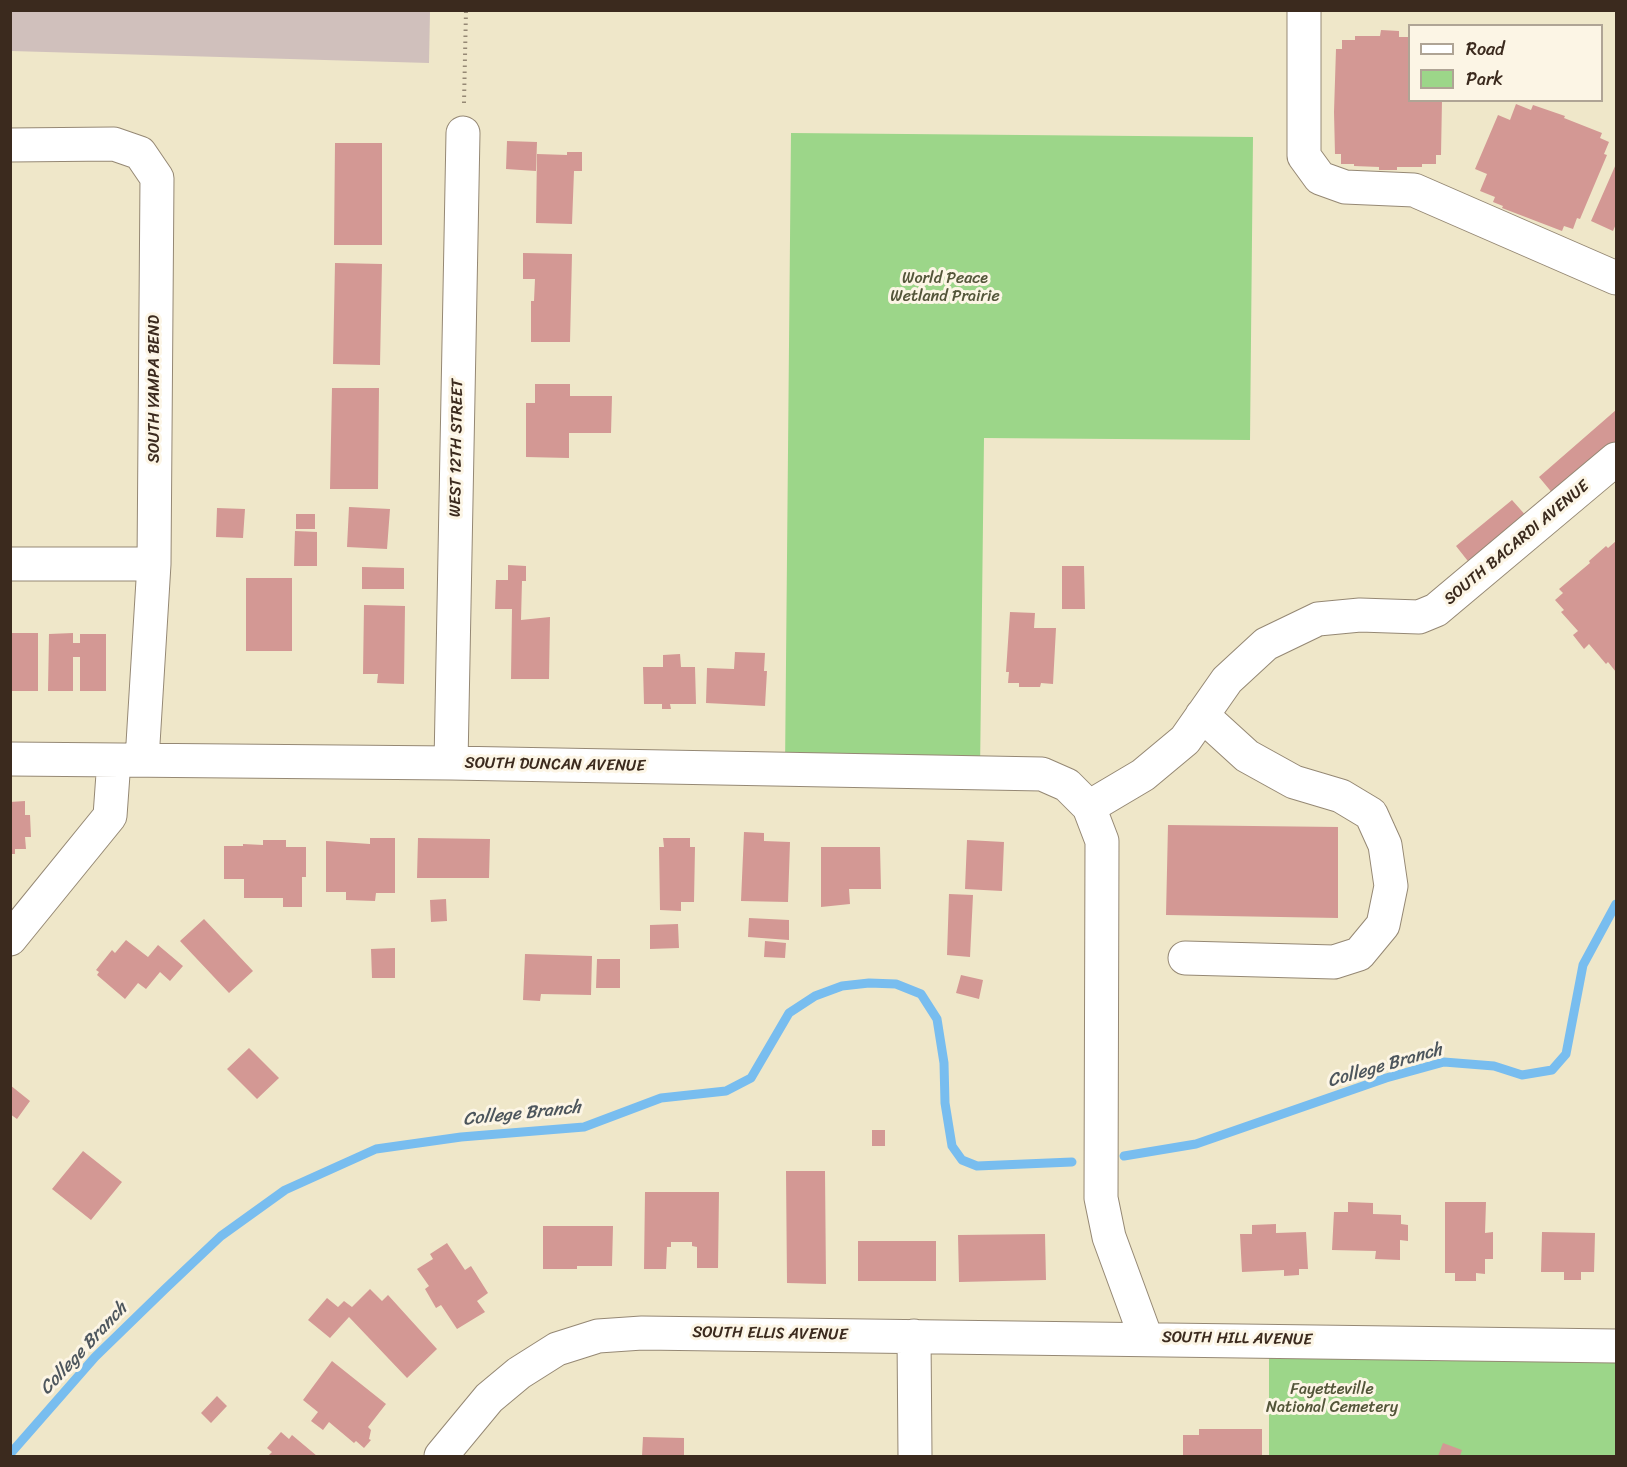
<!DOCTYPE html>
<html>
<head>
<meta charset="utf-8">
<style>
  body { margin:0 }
  #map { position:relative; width:1627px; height:1467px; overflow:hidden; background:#efe7c9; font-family:Sriracha,sans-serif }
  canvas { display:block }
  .frame { position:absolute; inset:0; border:12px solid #3b2a1e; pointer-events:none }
  .legend { position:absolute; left:1408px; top:24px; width:195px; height:78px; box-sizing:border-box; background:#fcf5e5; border:2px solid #afa495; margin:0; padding:8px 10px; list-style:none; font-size:18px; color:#3b2a1e }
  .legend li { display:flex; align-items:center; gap:12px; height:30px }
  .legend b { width:30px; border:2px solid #afa495 }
</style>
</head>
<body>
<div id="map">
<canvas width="1627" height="1467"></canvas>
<div class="frame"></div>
<ul class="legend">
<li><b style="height:8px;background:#fff"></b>Road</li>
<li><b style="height:16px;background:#9cd689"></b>Park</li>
</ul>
</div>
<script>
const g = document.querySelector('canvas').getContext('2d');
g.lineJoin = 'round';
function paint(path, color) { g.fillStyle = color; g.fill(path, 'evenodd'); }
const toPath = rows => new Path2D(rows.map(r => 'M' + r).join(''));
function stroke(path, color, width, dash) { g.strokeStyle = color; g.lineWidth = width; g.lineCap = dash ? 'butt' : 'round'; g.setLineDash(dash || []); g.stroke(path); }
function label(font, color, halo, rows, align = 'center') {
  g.font = font + ' Sriracha,sans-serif'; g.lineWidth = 6; g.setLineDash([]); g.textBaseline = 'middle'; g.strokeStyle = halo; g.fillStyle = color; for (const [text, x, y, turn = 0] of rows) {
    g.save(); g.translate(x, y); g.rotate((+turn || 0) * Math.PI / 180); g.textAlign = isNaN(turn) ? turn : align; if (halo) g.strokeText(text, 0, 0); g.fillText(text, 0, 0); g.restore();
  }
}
paint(toPath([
  [11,10,430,11,429,63,11,51]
]), '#d0c0bc');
paint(toPath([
  [791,133,1253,137,1250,440,984,438,980,773,785,769],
  [1269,1340,1616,1346,1616,1456,1269,1456]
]), '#9cd689');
stroke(toPath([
  [1124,1156,1196,1144,1386,1078,1444,1062,1494,1066,1522,1075,1552,1070,1566,1054,1583,965,1616,904],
  [10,1454,95,1357,165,1289,221,1236,285,1190,376,1149,461,1137,584,1127,661,1098,726,1091,751,1078,789,1013,815,996,842,986,869,983,896,984,921,994,937,1019,944,1063,945,1103,952,1146,962,1160,977,1166,1072,1162]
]), '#78bdef', 9);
paint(toPath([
  [1381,30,1399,31,1399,37,1410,37,1410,100,1442,100,1441,155,1436,155,1436,164,1422,164,1422,167,1397,167,1397,170,1379,170,1379,167,1354,166,1354,164,1341,164,1341,154,1335,154,1334,112,1336,49,1342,49,1342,40,1355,40,1355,36,1380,36],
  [1516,104,1531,110,1533,105,1565,116,1564,118,1602,133,1600,138,1609,142,1604,154,1607,155,1580,219,1577,218,1573,229,1564,226,1562,231,1502,208,1503,206,1493,202,1495,197,1480,191,1487,174,1475,169,1498,115,1510,120],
  [507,141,537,142,536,171,506,169],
  [335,143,382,143,382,245,334,245],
  [567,152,582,152,582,171,574,171,572,224,536,223,537,154,567,155],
  [1616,164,1616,224,1613,231,1591,221],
  [523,253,572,254,570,342,531,342,531,301,534,301,535,279,523,279],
  [335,263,382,264,380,365,333,364],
  [535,384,570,384,570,396,612,396,611,433,569,433,569,458,526,457,526,403,535,403],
  [332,388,379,388,378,489,330,489],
  [1616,410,1616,442,1554,495,1539,477],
  [1512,500,1528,518,1471,565,1456,546],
  [349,507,390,509,387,549,347,547],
  [217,508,245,509,243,538,216,537],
  [296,514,315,514,315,529,296,529],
  [295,531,317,532,317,566,294,566],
  [1616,541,1616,672,1608,662,1606,664,1589,644,1584,649,1573,635,1578,631,1561,612,1564,610,1555,600,1563,593,1559,589,1590,563,1589,561,1606,546,1608,548],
  [508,565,526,566,526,581,522,581,521,620,550,617,549,679,511,679,512,609,495,609,496,580,508,580],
  [1062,566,1084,566,1085,609,1062,609],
  [362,567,404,568,404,589,362,589],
  [246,578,292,578,292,651,246,651],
  [364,605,405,606,404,684,377,683,378,674,363,674],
  [1010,612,1035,613,1034,628,1056,628,1053,684,1041,683,1040,687,1019,687,1019,683,1008,683,1009,672,1006,672],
  [12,633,38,633,38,691,12,691,10,643,12,643],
  [73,633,73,643,80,643,80,634,106,634,106,691,80,691,80,657,73,657,73,691,48,691,49,634],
  [735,652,765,653,764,671,767,671,765,706,706,703,707,668,734,669],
  [680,654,681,667,695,667,696,704,670,704,671,709,662,709,662,704,644,704,643,667,663,667,663,655],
  [25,801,25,815,30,815,31,837,25,837,26,849,15,849,15,854,10,854,10,802],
  [1168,825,1338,827,1338,918,1166,915],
  [744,832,764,833,764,841,790,842,788,902,741,901],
  [370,838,395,838,395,893,376,893,375,901,346,900,346,892,326,892,326,841,370,844],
  [418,838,490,839,489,878,417,878],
  [663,838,690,838,690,847,695,847,694,902,681,902,681,911,660,910,659,847,664,847],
  [263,840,286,840,286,847,306,847,306,877,302,877,302,907,283,907,283,898,244,898,244,879,224,879,224,846,243,846,243,844,263,845],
  [967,840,1004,842,1002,891,965,889],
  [821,847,880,847,881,889,849,889,850,904,821,907],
  [949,894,973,895,970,957,947,955],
  [446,899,447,921,431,922,430,900],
  [749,918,789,920,789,940,748,937],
  [204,919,253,971,229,993,180,941],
  [678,924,679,948,650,949,650,925],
  [126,940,148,957,158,945,183,966,170,981,160,972,146,989,138,983,125,999,97,975,99,972,96,970,112,950,115,953],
  [765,941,786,943,785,958,764,957],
  [395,948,395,978,372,978,371,949],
  [525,954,592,956,591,995,541,994,540,1001,523,1000],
  [597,959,620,959,620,988,596,988],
  [961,975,983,980,979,999,956,993],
  [249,1048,279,1078,257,1099,227,1069],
  [10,1085,30,1101,17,1119,10,1114],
  [872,1130,885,1130,885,1146,872,1146],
  [83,1151,122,1182,91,1220,52,1189],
  [786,1171,825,1171,826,1284,787,1283],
  [645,1192,719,1192,718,1268,697,1268,697,1247,692,1246,692,1242,671,1242,671,1247,667,1247,666,1269,644,1269],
  [1348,1202,1373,1203,1373,1214,1401,1215,1401,1224,1408,1225,1408,1241,1400,1240,1400,1260,1375,1259,1376,1251,1332,1250,1334,1212,1348,1212],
  [1445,1202,1486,1202,1485,1233,1493,1232,1493,1259,1485,1259,1485,1274,1476,1273,1476,1281,1455,1281,1455,1273,1445,1273],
  [1276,1224,1276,1233,1306,1232,1308,1269,1299,1269,1299,1275,1284,1276,1284,1270,1242,1272,1240,1234,1252,1234,1252,1225],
  [543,1226,613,1226,612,1266,577,1266,577,1269,543,1269],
  [1542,1232,1595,1233,1594,1272,1581,1272,1581,1280,1564,1280,1564,1272,1541,1272],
  [1045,1234,1046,1280,959,1282,958,1235],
  [858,1241,936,1241,936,1281,858,1281],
  [447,1243,465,1270,471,1266,488,1293,477,1301,485,1312,457,1329,441,1305,436,1308,425,1289,429,1286,417,1269,433,1259,430,1254],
  [370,1289,382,1301,388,1295,437,1349,407,1378,349,1317,330,1338,308,1320,327,1298,338,1307,344,1301,352,1307],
  [332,1361,386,1404,368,1427,371,1430,369,1439,371,1440,364,1448,356,1441,354,1443,329,1422,323,1430,311,1421,318,1412,303,1400],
  [217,1396,227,1406,211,1423,201,1413],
  [1199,1429,1262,1429,1262,1456,1183,1456,1183,1435,1199,1435],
  [281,1432,289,1439,292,1435,317,1456,268,1456,272,1452,267,1448],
  [643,1437,684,1438,684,1456,642,1456],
  [1443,1443,1462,1450,1460,1456,1438,1456]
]), '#d39894');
const minor = toPath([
  [1304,10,1304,156,1320,178,1345,187,1414,190,1616,278],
  [10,145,114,144,140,153,157,178,154,564,142,760],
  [10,564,154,564],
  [10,759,451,763,1042,774,1067,785,1089,807,1102,841,1101,1198,1109,1237,1146,1338],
  [451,763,463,133],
  [1089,807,1143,775,1185,740,1227,680,1266,644,1318,619,1360,615,1419,617,1436,610,1616,459],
  [10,939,110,816,114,760],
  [1185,958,1334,962,1359,954,1383,925,1391,886,1385,845,1371,814,1341,796,1294,782,1247,756,1202,715],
  [914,1336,915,1456],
  [441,1456,489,1398,519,1373,557,1349,598,1336,642,1333,1616,1346]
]);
stroke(minor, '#958874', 35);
stroke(toPath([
  [464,103,466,10]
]), '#958874', 4, [1.5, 4.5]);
stroke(minor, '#fff', 33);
label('16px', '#535539', '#fcf5e5', [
  ["World Peace",945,279],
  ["Wetland Prairie",945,297],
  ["Fayetteville",1332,1390],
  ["National Cemetery",1332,1408]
]);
label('16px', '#3b2a1e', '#fcf5e5', [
  ["SOUTH YAMPA BEND",155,389,-90],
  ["WEST 12TH STREET",457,448,-89],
  ["SOUTH BACARDI AVENUE",1517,543,-40],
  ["SOUTH DUNCAN AVENUE",555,765,1],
  ["SOUTH ELLIS AVENUE",770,1334,1],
  ["SOUTH HILL AVENUE",1237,1339,1]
]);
label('italic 18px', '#4d565d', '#fcf5e5', [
  ["College Branch",1385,1066,-16],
  ["College Branch",522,1114,-6],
  ["College Branch",84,1349,-47]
]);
</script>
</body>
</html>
